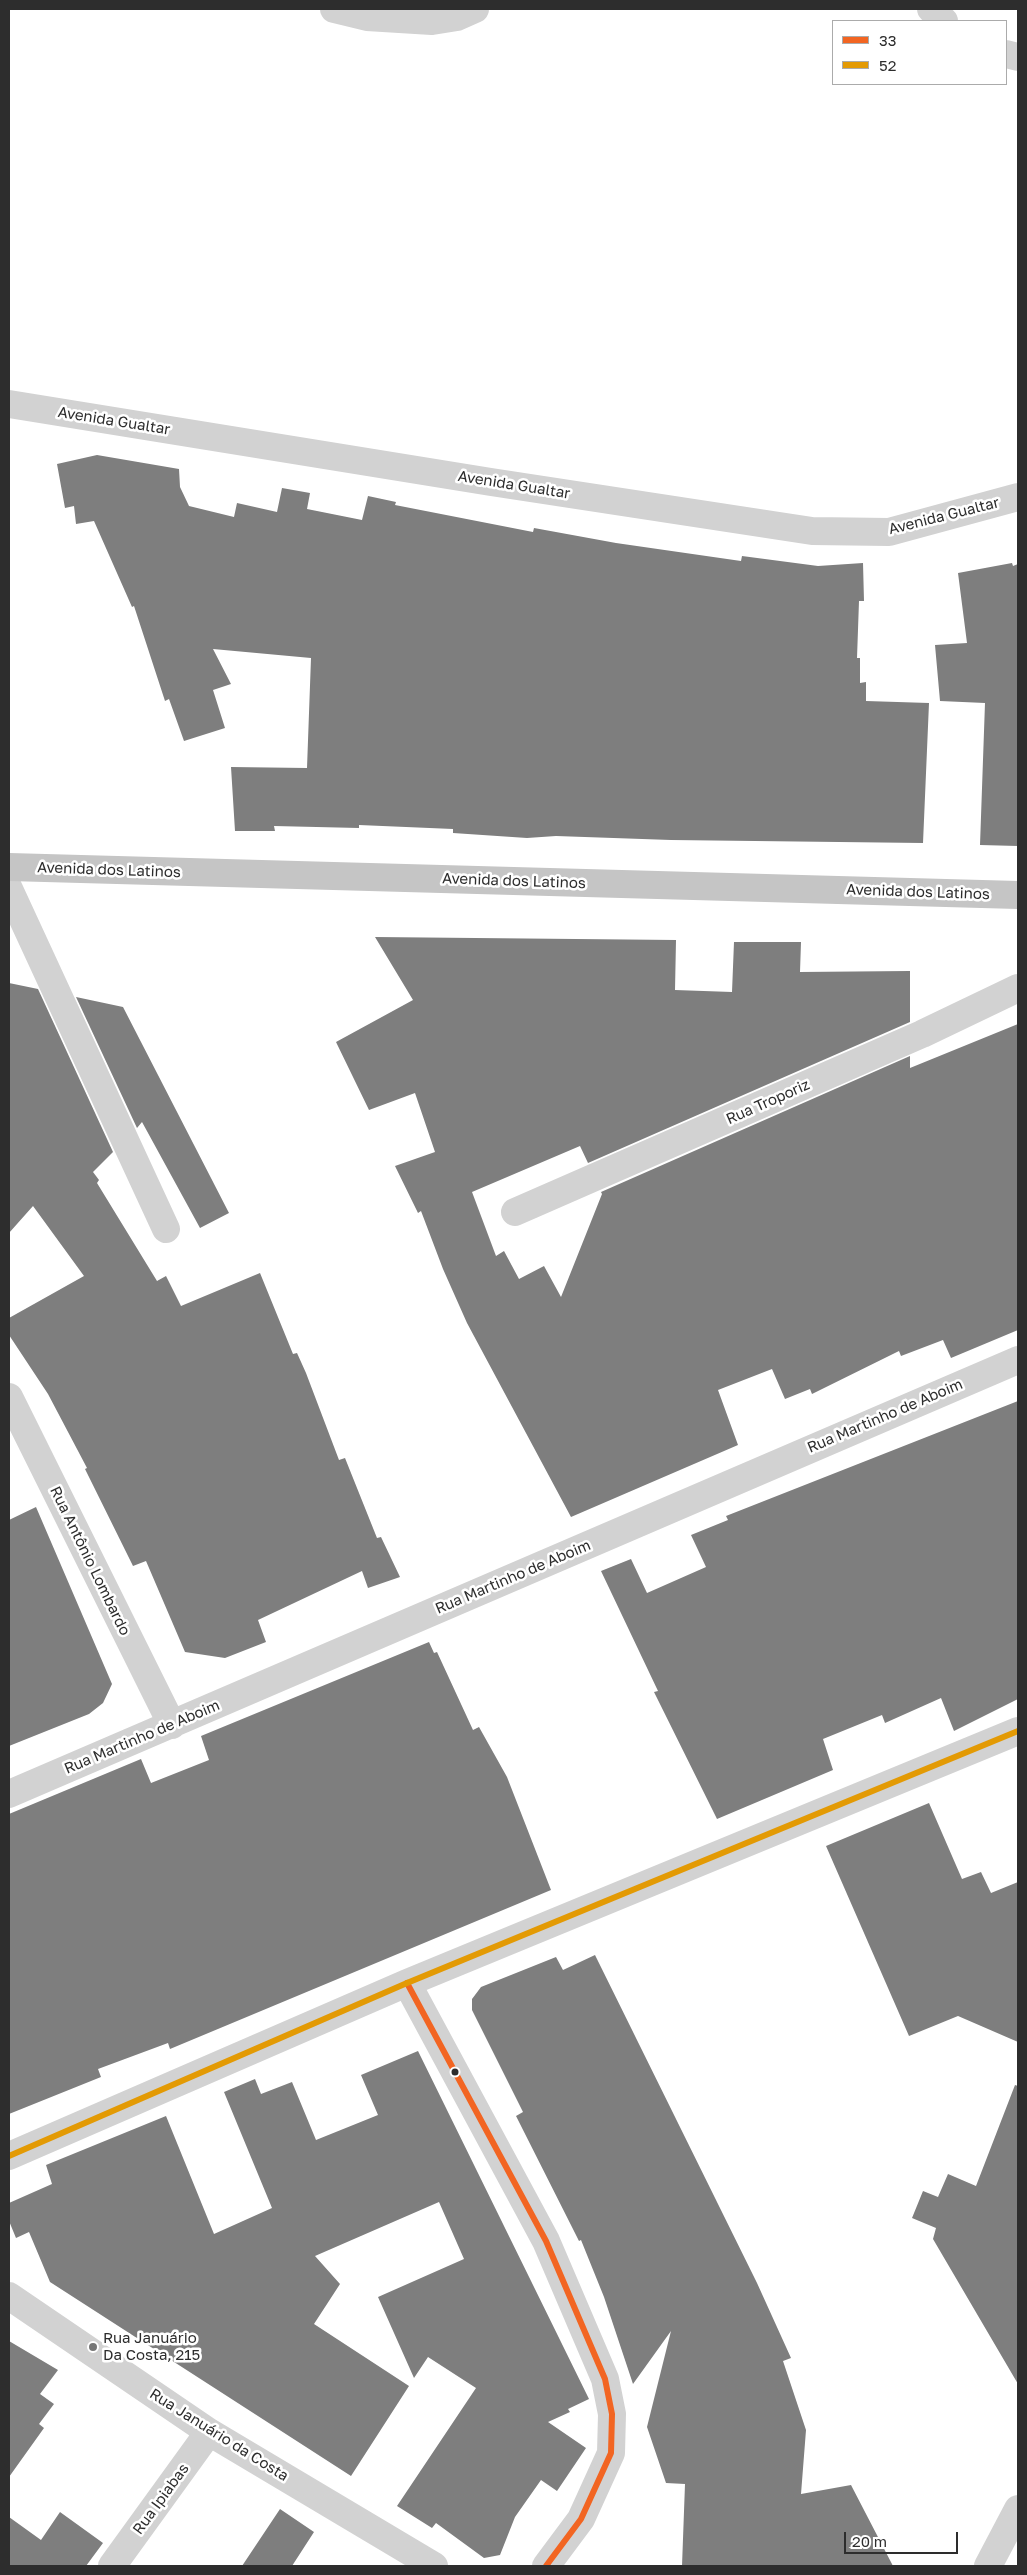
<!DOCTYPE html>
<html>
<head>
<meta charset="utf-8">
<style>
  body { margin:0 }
  #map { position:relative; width:1027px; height:2575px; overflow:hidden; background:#fff; font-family:"Golos Text",sans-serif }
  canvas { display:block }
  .frame { position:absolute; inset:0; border:10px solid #2d2d2d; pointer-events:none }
  .legend { position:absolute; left:832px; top:20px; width:175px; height:65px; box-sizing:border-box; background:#fff; border:1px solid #ababab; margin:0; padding:6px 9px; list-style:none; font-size:15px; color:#2d2d2d }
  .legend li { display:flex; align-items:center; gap:10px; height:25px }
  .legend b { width:25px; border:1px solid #ababab }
  .scale { position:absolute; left:844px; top:2532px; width:114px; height:22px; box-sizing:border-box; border:2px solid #2d2d2d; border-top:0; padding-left:6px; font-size:15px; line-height:18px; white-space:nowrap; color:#2d2d2d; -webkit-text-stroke:4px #fff; paint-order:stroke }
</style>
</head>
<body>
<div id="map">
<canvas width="1027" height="2575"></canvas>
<div class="frame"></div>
<ul class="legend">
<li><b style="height:6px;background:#f26522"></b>33</li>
<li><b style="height:6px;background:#e39a04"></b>52</li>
</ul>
<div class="scale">20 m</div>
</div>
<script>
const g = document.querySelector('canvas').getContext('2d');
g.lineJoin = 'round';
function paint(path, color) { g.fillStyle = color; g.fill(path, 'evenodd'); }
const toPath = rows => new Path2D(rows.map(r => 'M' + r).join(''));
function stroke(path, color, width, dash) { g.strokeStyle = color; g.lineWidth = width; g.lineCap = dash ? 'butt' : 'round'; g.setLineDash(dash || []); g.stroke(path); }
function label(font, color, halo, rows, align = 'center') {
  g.font = font + ' "Golos Text",sans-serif'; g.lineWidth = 5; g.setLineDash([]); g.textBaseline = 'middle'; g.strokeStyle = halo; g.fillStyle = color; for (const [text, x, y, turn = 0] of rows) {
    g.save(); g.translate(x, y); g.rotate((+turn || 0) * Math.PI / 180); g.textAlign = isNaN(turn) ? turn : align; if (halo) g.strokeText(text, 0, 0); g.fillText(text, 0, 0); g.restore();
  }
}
paint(toPath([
  [97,455,179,469,180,487,189,506,234,517,237,503,277,512,282,488,310,493,307,509,362,520,368,496,396,502,395,505,533,532,534,528,616,543,741,561,742,556,818,566,863,563,864,601,859,601,857,658,860,658,860,683,866,682,866,701,929,703,923,843,671,840,556,836,527,838,453,833,453,829,359,825,359,828,274,826,275,831,235,831,231,767,307,768,311,658,213,649,231,684,213,690,225,728,184,741,169,699,165,701,134,606,132,607,94,521,76,524,74,506,65,508,57,464],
  [1012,563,1013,566,1018,564,1018,846,980,845,985,703,940,701,935,645,967,643,958,573],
  [375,937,676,940,675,990,732,992,734,942,801,942,800,972,910,971,910,1022,588,1163,580,1146,472,1192,496,1256,504,1251,519,1279,544,1266,561,1297,602,1194,601,1192,910,1056,910,1068,1018,1024,1018,1330,951,1358,943,1340,901,1356,899,1351,812,1394,810,1389,785,1399,772,1369,718,1390,738,1445,571,1517,467,1323,443,1269,421,1211,418,1213,395,1166,435,1152,415,1093,369,1110,336,1042,413,1000],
  [9,983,38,989,113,1152,93,1172,99,1180,97,1183,157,1281,166,1276,181,1306,260,1273,293,1354,297,1353,306,1373,339,1460,345,1458,377,1538,381,1537,400,1577,368,1588,362,1571,258,1620,266,1642,225,1658,185,1652,146,1561,133,1566,85,1469,87,1468,48,1394,9,1335,9,1318,84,1276,33,1206,9,1233],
  [76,997,123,1007,229,1213,200,1228,142,1122,137,1128],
  [1018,1401,1018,1699,954,1731,941,1698,885,1723,882,1715,823,1739,833,1770,717,1819,654,1692,658,1691,601,1571,631,1559,647,1593,706,1567,691,1535,728,1520,726,1516],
  [36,1507,112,1684,103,1703,89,1714,9,1746,9,1520],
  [429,1642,434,1653,437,1652,473,1730,479,1727,507,1777,551,1890,170,2049,168,2043,98,2069,101,2077,9,2114,9,1814,141,1759,151,1783,209,1760,201,1736],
  [929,1803,962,1879,981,1872,991,1893,1018,1882,1018,2042,958,2016,909,2036,826,1846],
  [595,1955,757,2283,791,2358,783,2361,806,2430,801,2494,851,2485,893,2566,682,2566,685,2484,666,2483,647,2427,671,2331,633,2384,604,2297,581,2240,579,2241,516,2116,523,2112,472,2010,472,1999,481,1987,556,1957,563,1970],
  [418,2051,589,2399,568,2409,570,2412,548,2422,586,2448,557,2491,541,2480,515,2517,500,2555,484,2558,436,2523,432,2528,397,2506,476,2388,428,2357,414,2378,378,2297,464,2259,439,2202,315,2256,340,2284,314,2324,409,2386,351,2476,50,2282,29,2232,16,2238,9,2221,9,2203,52,2184,46,2165,166,2116,214,2234,272,2208,224,2092,255,2079,261,2094,292,2082,316,2140,378,2115,361,2075],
  [1015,2085,1018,2086,1018,2384,933,2239,936,2228,912,2218,923,2191,938,2197,948,2174,976,2186],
  [9,2341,58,2370,40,2394,54,2404,39,2424,44,2428,9,2477],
  [280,2509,314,2532,292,2566,242,2566],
  [60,2512,103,2543,86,2566,9,2566,9,2517,41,2540]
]), '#7e7e7e');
stroke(toPath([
  [334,9,367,17,432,21,457,17,475,9],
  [931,9,944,21],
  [1006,54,1018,57],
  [9,404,491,482,812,531,889,532,1018,497],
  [9,889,166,1229],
  [515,1212,922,1034,1018,988],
  [9,1397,172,1725],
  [9,1794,1018,1360],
  [407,1983,546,2241,605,2379,612,2414,611,2453,581,2519,546,2566],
  [9,2156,407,1983,1018,1731],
  [9,2296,209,2432,434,2566],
  [112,2566,209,2432],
  [988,2566,1018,2509]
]), '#d2d2d2', 28);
stroke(toPath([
  [9,867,1018,895]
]), '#c5c5c5', 28);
stroke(toPath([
  [407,1983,546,2241,605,2379,612,2414,611,2453,581,2519,546,2566]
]), '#f26522', 6);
stroke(toPath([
  [9,2156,407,1983,1018,1731]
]), '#e39a04', 6);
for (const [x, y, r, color] of [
  [455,2072,4.5,"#2d2d2d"],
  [93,2347,5,"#767676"]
]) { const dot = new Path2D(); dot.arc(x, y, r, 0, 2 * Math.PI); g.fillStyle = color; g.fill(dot); stroke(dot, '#fff', 2); }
label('15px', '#2d2d2d', '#fff', [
  ["Avenida Gualtar",114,421,9],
  ["Avenida Gualtar",514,485,9],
  ["Avenida Gualtar",944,516,-14],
  ["Avenida dos Latinos",109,870,2],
  ["Avenida dos Latinos",514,881,2],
  ["Avenida dos Latinos",918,892,2],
  ["Rua Troporiz",768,1102,-24],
  ["Rua Martinho de Aboim",885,1416,-23],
  ["Rua Antônio Lombardo",90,1561,64],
  ["Rua Martinho de Aboim",513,1577,-23],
  ["Rua Martinho de Aboim",142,1737,-23],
  ["Rua Januário da Costa",219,2435,32],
  ["Rua Ipiabas",161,2499,-54]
]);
label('15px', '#2d2d2d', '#fff', [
  ["Rua Januário",103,2338],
  ["Da Costa, 215",103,2355]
], 'left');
</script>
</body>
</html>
